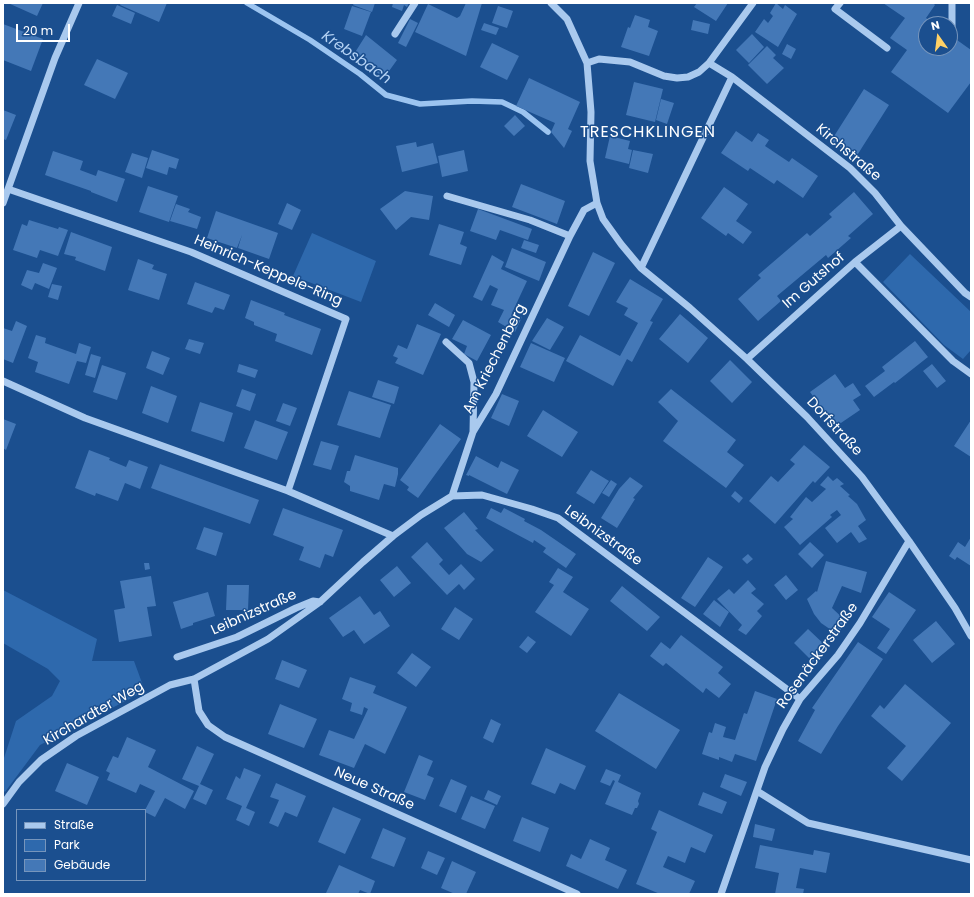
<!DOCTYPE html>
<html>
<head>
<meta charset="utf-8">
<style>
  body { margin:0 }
  #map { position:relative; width:974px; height:897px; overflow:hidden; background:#1b4f8f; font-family:Poppins,sans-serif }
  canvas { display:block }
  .frame { position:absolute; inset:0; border:4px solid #fff; pointer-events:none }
  .legend { position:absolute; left:16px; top:809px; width:130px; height:72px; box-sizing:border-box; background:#1b4f8f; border:1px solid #7695bc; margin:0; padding:5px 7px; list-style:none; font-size:12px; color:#fff }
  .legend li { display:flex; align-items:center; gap:8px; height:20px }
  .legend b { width:20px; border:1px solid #7695bc }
  .north { position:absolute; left:918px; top:16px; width:40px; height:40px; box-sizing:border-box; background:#1b4f8f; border:1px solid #7695bc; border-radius:50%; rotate:346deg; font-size:11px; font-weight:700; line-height:16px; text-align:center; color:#fff }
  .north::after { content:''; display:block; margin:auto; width:14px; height:18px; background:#ffd166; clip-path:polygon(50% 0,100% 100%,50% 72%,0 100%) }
  .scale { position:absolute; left:16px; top:24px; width:54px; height:18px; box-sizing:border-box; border:2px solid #fff; border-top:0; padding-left:5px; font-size:12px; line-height:14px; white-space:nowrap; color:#fff; -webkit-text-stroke:3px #1b4f8f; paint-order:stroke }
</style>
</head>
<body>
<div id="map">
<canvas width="974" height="897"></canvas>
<div class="frame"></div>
<ul class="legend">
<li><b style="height:5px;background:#a9c9ee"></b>Straße</li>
<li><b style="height:11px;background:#2e69ad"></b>Park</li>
<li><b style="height:11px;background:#4478b7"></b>Gebäude</li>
</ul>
<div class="north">N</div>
<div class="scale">20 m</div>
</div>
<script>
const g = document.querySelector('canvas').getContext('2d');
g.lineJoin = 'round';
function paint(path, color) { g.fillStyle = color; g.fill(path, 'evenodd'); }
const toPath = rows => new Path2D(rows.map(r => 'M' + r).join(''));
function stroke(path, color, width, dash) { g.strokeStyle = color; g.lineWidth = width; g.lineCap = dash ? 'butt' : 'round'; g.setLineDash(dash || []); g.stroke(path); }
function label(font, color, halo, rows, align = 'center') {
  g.font = font + ' Poppins,sans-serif'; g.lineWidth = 3; g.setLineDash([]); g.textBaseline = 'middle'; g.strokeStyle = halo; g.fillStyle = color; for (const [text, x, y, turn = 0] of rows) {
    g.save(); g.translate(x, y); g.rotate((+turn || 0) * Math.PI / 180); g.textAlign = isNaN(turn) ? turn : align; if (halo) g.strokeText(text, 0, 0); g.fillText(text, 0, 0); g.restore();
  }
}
paint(toPath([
  [312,233,376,261,361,302,293,276],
  [910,254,971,312,971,350,963,359,944,345,883,282],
  [3,590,97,639,92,661,134,661,145,691,40,745,5,792,3,790,3,761,16,721,52,696,60,681,48,669,3,643]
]), '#2e69ad');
stroke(toPath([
  [247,3,310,40,360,74,386,95,420,104,472,101,502,102,523,112,548,132]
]), '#9cc4f0', 5.5);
paint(toPath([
  [8,3,43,3,37,16],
  [121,3,167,3,159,22,120,5],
  [354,3,375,3,372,12,353,5],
  [393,3,409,3,407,7,404,5,402,11,392,7],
  [466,3,482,3,466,56,415,32,428,4,457,18,460,16],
  [697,3,728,3,716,21,694,7],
  [776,3,783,9,785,5,797,14,778,47,755,32,764,19,768,23,773,16,770,13],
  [883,3,933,3,935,5,926,18,934,24,926,24,926,48,950,48,950,35,971,50,971,82,948,113,891,72,907,50,890,38,905,18],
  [117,5,135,13,131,24,112,16],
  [352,6,371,12,362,36,344,29],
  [498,6,513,11,507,28,492,23],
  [635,15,650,20,648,27,658,31,649,56,621,47,628,27,630,28],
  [410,19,418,23,406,47,398,43],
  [693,20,710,24,708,34,691,30],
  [484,23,499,28,496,35,481,30],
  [3,24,43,39,31,71,3,60],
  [752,34,764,47,749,63,736,50],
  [366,35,397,60,384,78,354,54],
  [492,43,519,56,507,80,480,67],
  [787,44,796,49,791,59,782,54],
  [767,46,776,55,773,58,784,68,767,84,748,65],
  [97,59,128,73,115,99,84,85],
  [529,78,580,102,568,129,572,131,564,148,551,132,555,123,516,106],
  [634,82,663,89,655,122,626,115],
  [864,89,889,105,856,157,831,141],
  [661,99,674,103,667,124,656,120],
  [3,110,16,115,6,140,3,139],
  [515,115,525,126,514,136,504,126],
  [736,131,752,142,758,133,769,140,765,146,789,162,792,158,818,176,803,198,777,180,774,184,750,168,748,171,721,153],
  [610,136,630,141,628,149,632,150,629,164,605,158],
  [416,142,417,147,433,143,438,163,402,172,396,146],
  [152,150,179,159,176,169,169,167,167,175,146,168],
  [464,150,468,171,442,177,438,156],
  [633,150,653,154,648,173,629,168],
  [53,151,83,161,80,170,96,176,98,170,125,179,117,202,91,192,91,191,45,175],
  [132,153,148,158,142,178,125,172],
  [521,184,565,201,557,224,512,207],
  [148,186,178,196,169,222,139,212],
  [724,187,748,204,736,221,752,232,743,244,728,233,726,236,701,218],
  [405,191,433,196,429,220,411,217,396,230,380,209],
  [854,192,873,214,848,236,851,238,828,258,826,255,777,296,781,301,758,321,738,299,761,278,758,275,807,233,810,236,832,217,829,214],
  [287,203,301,210,292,230,278,224],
  [176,204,190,209,188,212,201,217,197,229,170,221],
  [478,209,532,229,528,240,500,230,496,240,470,231],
  [216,211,278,233,269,259,238,248,242,235,237,248,207,238],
  [29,220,58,229,59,227,68,230,58,256,40,250,37,258,13,250,22,224,27,226],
  [439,224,464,232,460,244,467,247,461,265,429,255],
  [71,232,112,247,105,271,75,260,76,257,64,254],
  [524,240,539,245,536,253,521,248],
  [512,248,546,262,539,281,505,267],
  [593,252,615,263,589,316,568,306],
  [492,255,504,262,501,269,527,281,512,313,522,317,515,332,498,322,504,310,491,305,498,289,490,285,482,301,473,297],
  [138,259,154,265,152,269,167,274,159,300,128,290],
  [43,263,57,268,49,289,35,283,32,290,21,285,27,270,39,273],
  [630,279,663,299,650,321,653,322,632,362,627,359,613,386,566,361,580,335,620,356,638,323,624,315,628,308,616,302],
  [195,282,230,295,224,310,215,307,212,313,187,304],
  [52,284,62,286,58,300,48,297],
  [251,300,285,313,284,315,321,329,312,355,275,341,277,334,254,325,254,322,245,318],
  [435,303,455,315,449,327,428,315],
  [680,314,708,338,688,363,659,339],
  [547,318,564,327,550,350,532,341],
  [463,320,491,335,477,361,464,354,467,346,452,339],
  [16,321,27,326,13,363,3,359,3,328,12,331],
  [417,324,441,334,423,375,395,363,398,358,393,356,398,345,407,349],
  [36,335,46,338,45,343,76,354,79,343,91,347,86,363,77,361,69,384,35,372,38,362,28,358],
  [189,339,204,343,200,354,185,349],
  [915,341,928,357,895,383,894,382,874,397,865,386,885,371,882,367],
  [531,343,565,358,554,382,520,367],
  [152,351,170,358,163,375,146,368],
  [91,354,101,357,95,378,85,375],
  [730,360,752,382,732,403,710,381],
  [239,364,258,370,255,378,237,372],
  [932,364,946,381,937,388,923,371],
  [102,365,126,373,117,400,93,392],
  [835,374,845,388,853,383,861,395,853,400,860,410,835,427,810,392],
  [378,380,399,387,394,404,372,397],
  [151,386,177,396,168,423,142,413],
  [242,389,256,394,250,411,236,406],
  [671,389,736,440,727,452,744,465,726,488,663,441,678,421,658,402],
  [349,391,391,405,380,438,337,425],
  [502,394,519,401,509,426,491,418],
  [200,402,233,413,224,442,191,431],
  [283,403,297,408,290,426,276,421],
  [543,410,578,432,562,457,527,436],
  [3,419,16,424,6,450,3,448],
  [255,420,288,432,277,460,244,448],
  [971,420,971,457,954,446],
  [440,424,461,439,418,498,407,490,409,487,400,480],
  [321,441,339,446,331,470,313,465],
  [804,445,830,467,815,483,813,481,775,524,749,501,771,476,778,482,795,464,790,460],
  [89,450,110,458,109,460,126,467,129,460,148,467,140,489,125,483,118,501,96,493,95,496,75,488],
  [355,455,398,468,398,474,395,487,384,484,379,500,350,491,350,486,344,482,347,471,350,471],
  [476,456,498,468,501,461,519,470,507,494,469,475,469,476,466,475],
  [160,464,259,500,250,524,151,488],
  [591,470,609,481,594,504,576,493],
  [828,476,833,481,837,478,844,484,840,486,850,495,848,496,857,504,866,520,858,526,867,539,859,543,851,532,837,543,825,528,841,515,837,510,830,515,832,517,800,545,784,527,793,519,790,517,806,497,812,502,826,489,820,485],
  [630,477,643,486,633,498,635,499,617,528,601,518,619,489],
  [611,480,617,484,609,497,602,493],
  [735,491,743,498,739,503,731,496],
  [283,508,343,530,333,557,325,554,320,568,299,560,304,547,273,535],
  [491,508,501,513,504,508,525,519,524,521,541,530,576,554,566,568,543,552,546,548,534,540,533,543,486,518],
  [464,512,478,529,475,530,494,550,481,562,467,554,444,528],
  [204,527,223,533,216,556,196,549],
  [971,537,971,566,957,557,955,560,949,556,958,542,965,547],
  [427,542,443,560,439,564,449,575,461,564,475,579,464,590,459,584,447,595,411,557],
  [810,542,824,555,812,568,798,554],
  [748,554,753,559,747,564,742,559],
  [708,557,723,567,695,607,681,598],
  [826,561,867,572,861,593,842,586,832,608,847,622,837,634,821,623,814,614,807,599,816,591,817,592],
  [144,563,149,563,150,569,145,570],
  [397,566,411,583,394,597,380,580],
  [558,568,573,577,563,592,589,609,571,636,535,612,554,585,549,582],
  [786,575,798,590,786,600,774,585],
  [151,576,156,606,147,607,152,636,119,642,114,610,125,608,120,581],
  [748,580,756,589,751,593,764,604,757,611,762,616,746,635,738,630,742,625,717,599,729,589,734,594],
  [227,585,249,585,248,610,226,610],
  [622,586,660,617,647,631,610,601],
  [208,592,215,616,193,623,193,625,181,629,173,602],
  [889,592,916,610,886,654,877,648,890,629,872,617],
  [360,596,374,615,380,611,390,626,364,644,354,630,343,637,329,618],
  [714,600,729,612,720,627,703,614],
  [455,607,473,619,459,640,441,629],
  [936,621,955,644,932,663,913,640],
  [808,629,827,647,813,662,794,643],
  [681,635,723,667,718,673,731,684,719,698,706,688,703,693,666,663,663,666,650,656,661,642,670,649],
  [528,636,536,642,527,653,519,647],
  [858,642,883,659,838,726,821,754,798,741,815,710,812,708],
  [412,653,431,667,416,687,397,673],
  [282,660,307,670,299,688,275,679],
  [350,677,376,686,373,693,407,707,385,754,365,744,354,768,319,755,329,730,354,739,368,709,364,707,362,715,350,711,352,703,342,699],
  [905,684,951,723,902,781,887,768,906,746,871,716,880,705,884,709],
  [755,691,777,699,756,761,735,754,732,762,719,757,719,760,702,754,709,732,712,733,715,723,726,727,723,737,735,740,744,713,747,714],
  [619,693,680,730,656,769,595,731],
  [280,704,317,719,304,748,268,734],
  [491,719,501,724,493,743,483,738],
  [127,737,156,750,148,767,194,791,185,809,165,798,155,817,145,812,145,810,155,791,140,784,136,793,107,780,110,773,106,771,113,756,118,758],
  [197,746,214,754,200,784,213,790,206,805,193,799,199,786,182,779],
  [546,748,586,766,575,790,560,783,555,794,531,784],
  [419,755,433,761,427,775,434,778,425,800,404,792],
  [67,763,99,777,87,805,55,791],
  [244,768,261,775,246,808,255,812,249,826,236,820,242,806,226,799,236,776,240,779],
  [606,769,621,775,618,782,641,793,638,801,639,804,637,808,635,808,632,815,605,804,615,781,613,780,610,786,600,782],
  [725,774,747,782,741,796,720,787],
  [451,779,467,786,456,813,439,806],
  [276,783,306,796,297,817,285,812,278,827,269,823,279,800,270,797],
  [488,790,501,796,497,805,484,799],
  [703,792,727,802,722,814,698,805],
  [471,796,495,806,485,829,461,819],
  [333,807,361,819,345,854,318,842],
  [659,810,713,835,705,853,691,847,685,863,668,856,663,867,695,881,689,894,660,894,636,884,657,832,651,829],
  [522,817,549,828,540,852,513,841],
  [755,824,775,829,772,841,753,837],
  [383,828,406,838,394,867,371,858],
  [590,839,610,848,605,860,627,870,618,889,566,866,571,854,581,859],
  [760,845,813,855,814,850,830,853,826,873,800,868,796,888,804,889,803,894,775,894,779,873,755,868],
  [428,851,445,858,437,875,421,868],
  [452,861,476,872,466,894,455,894,441,888],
  [339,865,375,881,370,894,360,890,358,894,326,893]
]), '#4478b7');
stroke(toPath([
  [551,3,567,19,587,63,591,112,590,161,597,203,603,219,621,244,641,268,690,308,747,359,807,417,862,477,909,541,955,608,971,636],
  [840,3,835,9,887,48],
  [952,29,952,3],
  [395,34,415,3],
  [587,63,599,59,630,62,664,76,677,78,688,77,699,72,709,63,753,3],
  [709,63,732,77,850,168,875,193,901,226,965,293,971,297],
  [8,189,191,252,346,319,288,491],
  [447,196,530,220,570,236],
  [3,203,55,58,79,3],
  [855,262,953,361,971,374],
  [641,268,732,77],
  [446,342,469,363,474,382,473,432],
  [747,359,855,262,901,226],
  [3,381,85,418,288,491,393,536],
  [452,496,473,432,496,394,570,236,584,210,597,203],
  [177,657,237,637,296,608,313,601,320,602],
  [194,679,199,711,208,725,225,737,577,894],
  [757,791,808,823,971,860],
  [3,804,19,782,41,760,76,736,170,685,194,679,268,639,320,602,363,562,393,536,421,515,452,496,482,495,532,509,558,518,800,699],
  [721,894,765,767,783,729,800,699,838,655,860,623,909,541]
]), '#a9c9ee', 7);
label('14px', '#fff', '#1b4f8f', [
  ["Kirchstraße",848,153,40],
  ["Heinrich-Keppele-Ring",268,271,23],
  ["Im Gutshof",814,281,-41],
  ["Am Kriechenberg",495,359,-63],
  ["Dorfstraße",834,427,47],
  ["Leibnizstraße",603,536,36],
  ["Leibnizstraße",254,613,-24],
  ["Rosenäckerstraße",818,656,-54],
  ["Kirchardter Weg",94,714,-30],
  ["Neue Straße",374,789,24]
]);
label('italic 15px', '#b5d3f5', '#1b4f8f', [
  ["Krebsbach",356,58,35]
]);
g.letterSpacing = '1px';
label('16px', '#fff', '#1b4f8f', [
  ["TRESCHKLINGEN",648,133]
]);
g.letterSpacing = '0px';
</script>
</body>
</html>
